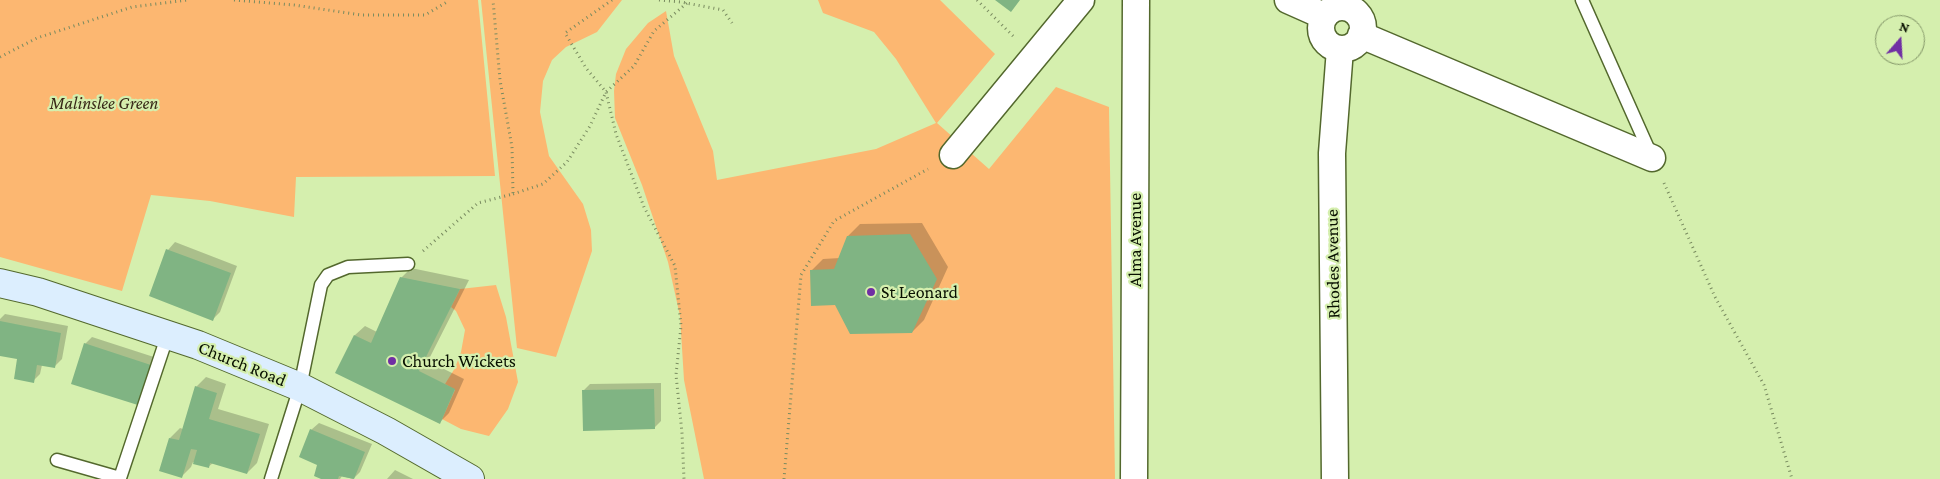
<!DOCTYPE html>
<html>
<head>
<meta charset="utf-8">
<style>
  body { margin:0 }
  #map { position:relative; width:1940px; height:479px; overflow:hidden; background:#d5efae; font-family:"Crimson Pro",serif }
  canvas { display:block }
  .north { position:absolute; left:1875px; top:15px; width:50px; height:50px; box-sizing:border-box; background:#d5efae; border:1px solid #839668; border-radius:50%; rotate:19deg; font-size:14px; font-weight:700; line-height:20px; text-align:center; color:#081000 }
  .north::after { content:''; display:block; margin:auto; width:18px; height:22px; background:#702fa4; clip-path:polygon(50% 0,100% 100%,50% 72%,0 100%) }
</style>
</head>
<body>
<div id="map">
<canvas width="1940" height="479"></canvas>
<div class="north">N</div>
</div>
<script>
const g = document.querySelector('canvas').getContext('2d');
g.lineJoin = 'round';
function paint(path, color) { g.fillStyle = color; g.fill(path, 'evenodd'); }
const toPath = rows => new Path2D(rows.map(r => 'M' + r).join(''));
function stroke(path, color, width, dash) { g.strokeStyle = color; g.lineWidth = width; g.lineCap = dash ? 'butt' : 'round'; g.setLineDash(dash || []); g.stroke(path); }
function label(font, color, halo, rows, align = 'center') {
  g.font = font + ' "Crimson Pro",serif'; g.lineWidth = 4.5; g.setLineDash([]); g.textBaseline = 'middle'; g.strokeStyle = halo; g.fillStyle = color; for (const [text, x, y, turn = 0] of rows) {
    g.save(); g.translate(x, y); g.rotate((+turn || 0) * Math.PI / 180); g.textAlign = isNaN(turn) ? turn : align; if (halo) g.strokeText(text, 0, 0); g.fillText(text, 0, 0); g.restore();
  }
}
paint(toPath([
  [0,0,478,0,495,176,296,177,294,217,210,201,151,195,122,291,0,257],
  [481,0,622,0,597,32,566,47,552,60,543,81,540,112,549,156,583,204,591,230,592,251,556,357,517,348],
  [818,0,940,0,995,54,937,123,989,169,1056,87,1109,107,1115,479,704,479,684,380,680,316,668,262,642,185,615,118,614,91,616,74,626,49,648,23,666,11,674,56,713,151,717,180,876,149,936,123,896,59,874,32,823,13],
  [496,285,506,317,518,382,508,409,489,436,461,429,442,419,455,390,445,384,455,368,461,352,465,330,456,311,451,307,460,289]
]), '#fcb771');
paint(toPath([
  [922,223,948,267,924,320,912,332,836,304,812,270,823,259,840,258,848,236,860,224],
  [175,242,237,266,220,312,213,319,168,250],
  [411,268,469,280,428,361,464,379,449,413,439,423,337,372,355,335,365,326,377,332,401,278],
  [5,314,68,326,62,359,54,367,42,365,40,374,33,381,19,358,0,355,0,319],
  [92,337,160,359,140,405,85,344],
  [206,377,226,384,218,409,269,424,257,463,247,473,213,463,208,467,193,462,191,467,181,477,170,438,180,428,183,429,196,387],
  [661,383,661,421,654,428,583,391,590,384],
  [319,423,372,444,360,472,353,479,342,476,340,479,324,479,318,465,311,430],
  [395,470,413,479,387,479]
]), '#0003');
paint(toPath([
  [995,0,1020,0,1011,12],
  [910,234,937,279,912,333,850,334,835,305,811,306,810,270,834,269,847,236],
  [166,249,231,273,213,321,149,296],
  [400,277,460,289,419,371,455,389,440,424,335,373,354,335,371,343],
  [0,321,61,333,55,368,37,365,34,383,14,379,17,359,0,356],
  [84,343,154,366,141,406,71,384],
  [195,386,217,393,209,419,260,434,247,474,210,463,209,468,193,464,197,450,191,449,182,478,159,471,169,438,179,440],
  [654,389,655,429,583,431,582,390],
  [310,429,365,452,354,479,339,476,338,479,321,479,314,476,317,465,299,457]
]), '#80b483');
const lane = toPath([
  [1582,0,1651,155],
  [57,460,120,478,168,334],
  [271,479,300,387,321,285,328,275,348,267,408,264]
]);
const street = toPath([
  [1288,0,1324,16],
  '1321 28a21 21 0 1 1 42 0a21 21 0 1 1-42 0Z',
  [1361,35,1652,158],
  [953,155,1081,0],
  [1134,479,1136,0],
  [1335,479,1332,153,1340,49]
]);
const secondary = toPath([
  [0,283,38,292,198,345,300,387,386,431,470,479]
]);
stroke(lane, '#53682d', 15);
stroke(street, '#53682d', 29);
stroke(secondary, '#53682d', 30);
stroke(toPath([
  [234,0,294,5,361,15,425,15,447,2,446,0],
  [612,0,565,33,586,68,606,92,616,134,644,207,675,266,681,326,676,375,682,433,684,479],
  [659,0,681,2,723,10,732,23],
  [977,0,1014,37],
  [0,57,37,38,132,7,188,0],
  [1664,183,1715,297,1764,385,1792,479],
  [513,194,543,184,567,162,590,126,606,92,634,66,654,31,687,3],
  [423,251,478,203,513,194,512,147,500,80,493,0],
  [784,479,801,275,834,221,928,169]
]), '#788a5f', 3, [1, 4]);
stroke(lane, '#fff', 12);
stroke(street, '#fff', 26);
stroke(secondary, '#dceefe', 28);
for (const [x, y, r, color] of [
  [871,292,5,"#702fa4"],
  [392,361,5,"#702fa4"]
]) { const dot = new Path2D(); dot.arc(x, y, r, 0, 2 * Math.PI); g.fillStyle = color; g.fill(dot); stroke(dot, '#d5efae', 2); }
label('italic 18px', '#382817', '#d5efae', [
  ["Malinslee Green",104,103]
]);
label('18px', '#081000', '#d5efae', [
  ["Alma Avenue",1135,240,-90],
  ["Rhodes Avenue",1333,264,-91],
  ["Church Road",242,364,22]
]);
label('18px', '#081000', '#d5efae', [
  ["St Leonard",881,292],
  ["Church Wickets",402,361]
], 'left');
</script>
</body>
</html>
